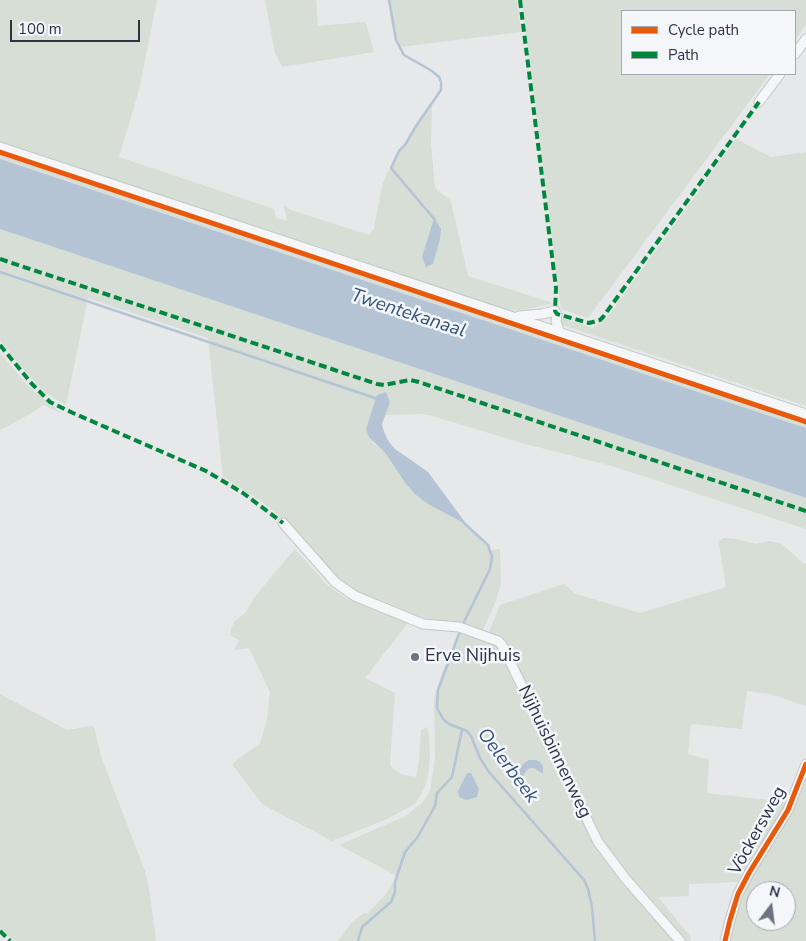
<!DOCTYPE html>
<html>
<head>
<meta charset="utf-8">
<style>
  body { margin:0 }
  #map { position:relative; width:806px; height:941px; overflow:hidden; background:#e6e8ea; font-family:"Nunito Sans",sans-serif }
  canvas { display:block }
  .legend { position:absolute; left:621px; top:10px; width:175px; height:65px; box-sizing:border-box; background:#f4f6f9; border:1px solid #a4a8b1; margin:0; padding:6px 9px; list-style:none; font-size:15px; color:#2b3445 }
  .legend li { display:flex; align-items:center; gap:10px; height:25px }
  .legend b { width:25px; border:1px solid #a4a8b1 }
  .north { position:absolute; left:746px; top:881px; width:50px; height:50px; box-sizing:border-box; background:#f4f6f9; border:1px solid #a4a8b1; border-radius:50%; rotate:15deg; font-size:14px; font-weight:700; line-height:20px; text-align:center; color:#2b3445 }
  .north::after { content:''; display:block; margin:auto; width:18px; height:22px; background:#6c737f; clip-path:polygon(50% 0,100% 100%,50% 72%,0 100%) }
  .scale { position:absolute; left:10px; top:20px; width:130px; height:22px; box-sizing:border-box; border:2px solid #2b3445; border-top:0; padding-left:6px; font-size:15px; line-height:18px; white-space:nowrap; color:#2b3445; -webkit-text-stroke:4px #f4f6f9; paint-order:stroke }
</style>
</head>
<body>
<div id="map">
<canvas width="806" height="941"></canvas>
<ul class="legend">
<li><b style="height:6px;background:#e8590c"></b>Cycle path</li>
<li><b style="height:6px;background:#00873e"></b>Path</li>
</ul>
<div class="north">N</div>
<div class="scale">100 m</div>
</div>
<script>
const g = document.querySelector('canvas').getContext('2d');
g.lineJoin = 'round';
function paint(path, color) { g.fillStyle = color; g.fill(path, 'evenodd'); }
const toPath = rows => new Path2D(rows.map(r => 'M' + r).join(''));
function stroke(path, color, width, dash) { g.strokeStyle = color; g.lineWidth = width; g.lineCap = dash ? 'butt' : 'round'; g.setLineDash(dash || []); g.stroke(path); }
function label(font, color, halo, rows, align = 'center') {
  g.font = font + ' "Nunito Sans",sans-serif'; g.lineWidth = 5; g.setLineDash([]); g.textBaseline = 'middle'; g.strokeStyle = halo; g.fillStyle = color; for (const [text, x, y, turn = 0] of rows) {
    g.save(); g.translate(x, y); g.rotate((+turn || 0) * Math.PI / 180); g.textAlign = isNaN(turn) ? turn : align; if (halo) g.strokeText(text, 0, 0); g.fillText(text, 0, 0); g.restore();
  }
}
paint(toPath([
  [0,0,157,0,139,90,119,157,274,209,276,218,287,221,284,206,291,210,369,235,374,229,382,186,387,173,391,168,399,151,405,145,416,126,432,104,431,145,435,187,438,191,449,199,451,202,468,276,553,303,529,309,507,311,318,246,277,235,0,144],
  [265,0,316,0,318,26,361,22,366,23,374,52,282,67,275,53],
  [389,0,517,0,521,32,400,47,396,40],
  [522,0,806,0,806,25,795,40,795,11,622,11,622,74,770,74,588,318,561,309],
  [736,139,771,157,806,152,806,406,562,325,562,318,593,328,607,318],
  [0,151,463,306,806,417,806,428,0,159],
  [0,229,806,498,806,529,612,466,522,443,429,415,420,414,384,415,390,402,377,396,366,429,374,444,386,454,428,504,467,525,482,538,491,550,500,549,501,584,495,603,483,630,456,622,428,621,416,617,351,591,335,578,277,514,261,501,223,477,208,338,88,298,66,405,44,392,22,368,0,340],
  [0,353,28,386,63,414,43,405,30,414,0,430],
  [724,538,737,539,755,544,770,541,782,544,804,564,806,563,806,706,770,694,747,691,742,729,691,724,688,754,709,760,707,793,786,802,777,821,755,851,738,882,689,884,689,896,658,897,690,936,691,941,684,941,618,863,599,837,505,643,501,636,489,632,500,605,564,584,576,594,640,613,726,587,719,544,720,540],
  [295,549,326,584,336,591,345,597,408,623,365,678,395,693,390,763,392,768,401,774,416,777,419,761,421,730,427,727,429,736,430,757,428,776,424,789,415,804,387,819,332,841,262,804,232,764,260,743,267,720,270,692,249,648,234,650,239,640,230,635,231,629,234,622,246,612,254,598,272,576],
  [460,631,495,643,498,646,587,829,676,941,338,941,352,922,364,913,367,914,386,894,397,876,339,845,406,816,424,801,430,790,435,759,434,698,442,673],
  [0,694,67,730,91,726,94,727,102,759,145,871,150,894,156,941,13,941,0,928],
  [806,765,806,941,727,941,741,900,750,878],
  [756,891,786,891,786,921,756,921]
]), '#d6ded6');
paint(toPath([
  [0,159,806,428,806,498,0,229],
  [434,218,441,229,440,239,433,264,426,267,422,257],
  [386,392,390,402,382,424,384,432,389,442,395,449,428,472,467,525,428,504,416,495,406,484,386,454,369,437,366,429,377,395],
  [529,760,536,760,540,762,543,767,543,774,534,768,530,768,526,771,517,787,515,786,515,782,518,771,523,764],
  [467,773,471,773,479,789,477,797,466,800,459,797,458,791]
]), '#b4c4d5');
stroke(toPath([
  [389,0,396,40,404,55,432,71,439,77,441,82,441,90,416,126,405,145,399,151,391,168,435,220],
  [0,272,378,399],
  [463,624,490,569,492,557,488,545,464,523],
  [460,631,438,690,437,708,443,719,449,724,467,731,471,736,480,758,489,772,584,880,588,889,592,907,595,941],
  [358,941,362,927,391,902,395,892,395,882,405,852,417,838,430,815,435,806,437,793,452,777,462,730]
]), '#b4c4d5', 2.5);
const minor = toPath([
  [795,54,806,39],
  [759,102,780,74],
  [0,147,806,414],
  [557,314,556,321,559,331],
  [519,316,542,314,555,311],
  [283,523,335,582,355,596,423,624,459,627,498,641,502,645,598,842,625,878,680,941],
  [725,941,730,920,738,894,749,873,788,810,806,764]
]);
stroke(minor, '#c4c6c8', 11);
stroke(minor, '#f5f6f7', 9);
stroke(toPath([
  [520,0,556,288,555,311,557,314,589,323,600,320,603,317,759,102],
  [0,259,377,384,384,385,410,380,419,382,806,511],
  [0,345,32,384,50,402,73,413,206,471,243,493,283,523],
  [0,931,10,941]
]), '#00873e', 4, [8, 4]);
stroke(toPath([
  [0,152,806,422],
  [725,941,730,920,738,894,749,873,788,810,806,764]
]), '#e8590c', 5);
for (const [x, y, r, color] of [
  [415,657,5,"#6c737f"]
]) { const dot = new Path2D(); dot.arc(x, y, r, 0, 2 * Math.PI); g.fillStyle = color; g.fill(dot); stroke(dot, '#f4f6f9', 2); }
label('18px', '#2b3445', '#f4f6f9', [
  ["Erve Nijhuis",425,657]
], 'left');
label('18px', '#2b3445', '#f4f6f9', [
  ["Nijhuisbinnenweg",554,752,64],
  ["Vöckersweg",758,831,-61]
]);
label('italic 19px', '#34527a', '#f4f6f9', [
  ["Twentekanaal",408,314,18],
  ["Oelerbeek",507,766,53]
]);
</script>
</body>
</html>
